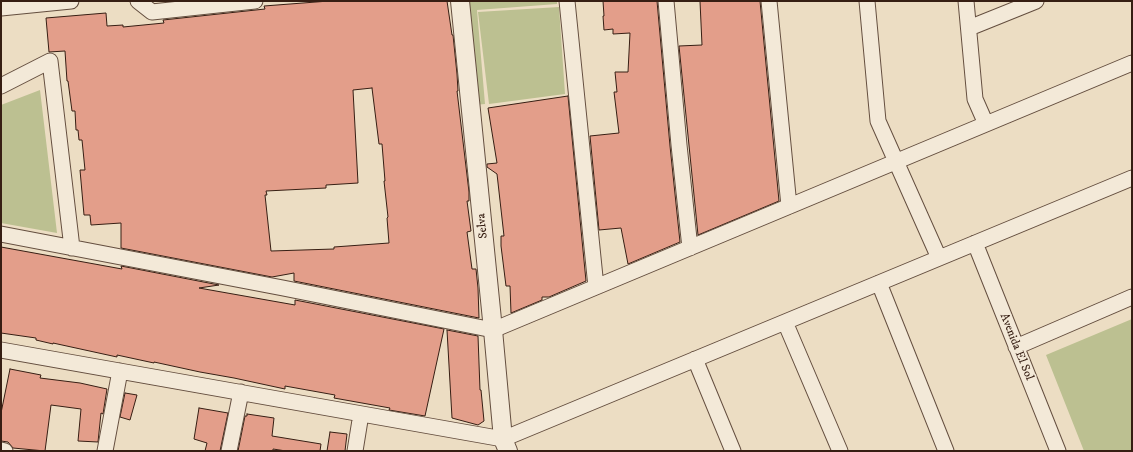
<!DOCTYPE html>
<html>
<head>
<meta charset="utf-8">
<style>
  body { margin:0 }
  #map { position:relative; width:1133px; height:452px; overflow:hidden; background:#ecddc3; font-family:"IM FELL DW Pica",serif }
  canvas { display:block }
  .frame { position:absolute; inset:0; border:2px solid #361e13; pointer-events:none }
</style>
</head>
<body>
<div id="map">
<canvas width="1133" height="452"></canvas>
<div class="frame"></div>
</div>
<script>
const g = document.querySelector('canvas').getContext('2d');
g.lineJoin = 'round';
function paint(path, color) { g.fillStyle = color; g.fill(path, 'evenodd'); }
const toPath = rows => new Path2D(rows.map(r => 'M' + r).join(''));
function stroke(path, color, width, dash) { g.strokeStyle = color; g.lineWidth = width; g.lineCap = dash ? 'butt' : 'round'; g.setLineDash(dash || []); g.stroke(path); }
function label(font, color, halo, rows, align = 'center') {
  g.font = font + ' "IM FELL DW Pica",serif'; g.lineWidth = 3; g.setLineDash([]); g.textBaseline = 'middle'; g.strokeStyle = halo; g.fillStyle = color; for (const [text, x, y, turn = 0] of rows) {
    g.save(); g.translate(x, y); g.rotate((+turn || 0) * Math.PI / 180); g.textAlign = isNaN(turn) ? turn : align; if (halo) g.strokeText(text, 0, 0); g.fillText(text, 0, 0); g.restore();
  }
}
paint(toPath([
  [465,1,557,1,557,4,477,10,485,104,474,105],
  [559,7,565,94,489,104,478,12],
  [40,90,57,233,1,223,1,105],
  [1132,319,1132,451,1084,451,1046,355]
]), '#bcc091');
const building = toPath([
  [329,1,447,1,452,35,453,35,457,74,458,91,457,91,469,192,469,201,467,201,471,231,467,232,472,269,476,269,478,288,479,318,294,281,294,273,272,277,121,248,121,223,91,225,90,215,84,215,80,170,85,170,82,140,79,140,78,130,76,130,75,111,72,111,68,81,67,81,65,51,49,52,46,18,106,13,107,26,123,25,123,27,164,23,163,20,265,9,264,6,329,1],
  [372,88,379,144,382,144,385,181,384,181,388,217,387,218,389,243,334,247,334,249,271,251,265,195,267,195,266,191,326,188,326,185,358,183,353,90,372,88],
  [603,1,657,1,670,146,680,242,628,264,621,228,599,230,590,136,619,133,614,92,617,92,615,72,628,72,630,33,613,34,613,29,604,30,603,16,604,16,603,1],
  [700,1,760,1,779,201,698,235,679,46,702,45,700,1],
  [568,96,586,281,549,297,542,297,542,300,511,313,510,286,506,286,501,246,501,236,504,236,497,174,487,167,487,164,497,163,488,108,568,96],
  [1,247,122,269,121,266,219,285,199,288,295,305,295,300,444,329,425,416,389,410,390,408,334,398,335,395,285,386,285,389,234,378,200,372,154,362,154,363,117,355,117,357,53,343,53,344,36,340,36,338,1,333,1,247],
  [447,330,478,336,480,390,481,390,484,421,478,425,452,418,447,330],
  [10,369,41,375,40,378,80,383,107,389,103,414,101,413,98,442,78,441,81,409,51,405,45,451,13,448,8,442,1,441,1,413,10,369],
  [125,393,137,395,130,420,120,417,125,393],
  [199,408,228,413,220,451,205,451,207,443,194,439,199,408],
  [247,414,274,418,272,436,321,444,320,451,286,451,273,449,273,451,238,451,245,416,247,416,247,414],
  [330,432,347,434,345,451,327,451,330,432]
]);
paint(building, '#e39e8a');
stroke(building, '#361e13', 1);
const minor = toPath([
  [138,1,152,12,255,1],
  [567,1,596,287],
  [666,1,679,145,690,248],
  [769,1,789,206],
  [867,1,878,121,939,258],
  [966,1,975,99,986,124],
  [1,8,71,1],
  [969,28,1036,1],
  [1,86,50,61,72,248],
  [1,234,283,288,493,330,1132,63],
  [975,243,1058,451],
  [879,283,946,451],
  [785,322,840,451],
  [1016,347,1132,297],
  [1,350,503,439,1132,178],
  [695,359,733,451],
  [1,450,5,451],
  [105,451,120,371],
  [229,451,241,392],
  [355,451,361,414]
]);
const tertiary = toPath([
  [460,1,493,330,503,439,508,451]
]);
stroke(minor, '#644e3f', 17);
stroke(tertiary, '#644e3f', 20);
stroke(minor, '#f3e9d8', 15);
stroke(tertiary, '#f3e9d8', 18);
label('12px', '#361e13', '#f3e9d8', [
  ["Selva",483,226,-96],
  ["Avenida El Sol",1016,347,68]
]);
</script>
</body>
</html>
